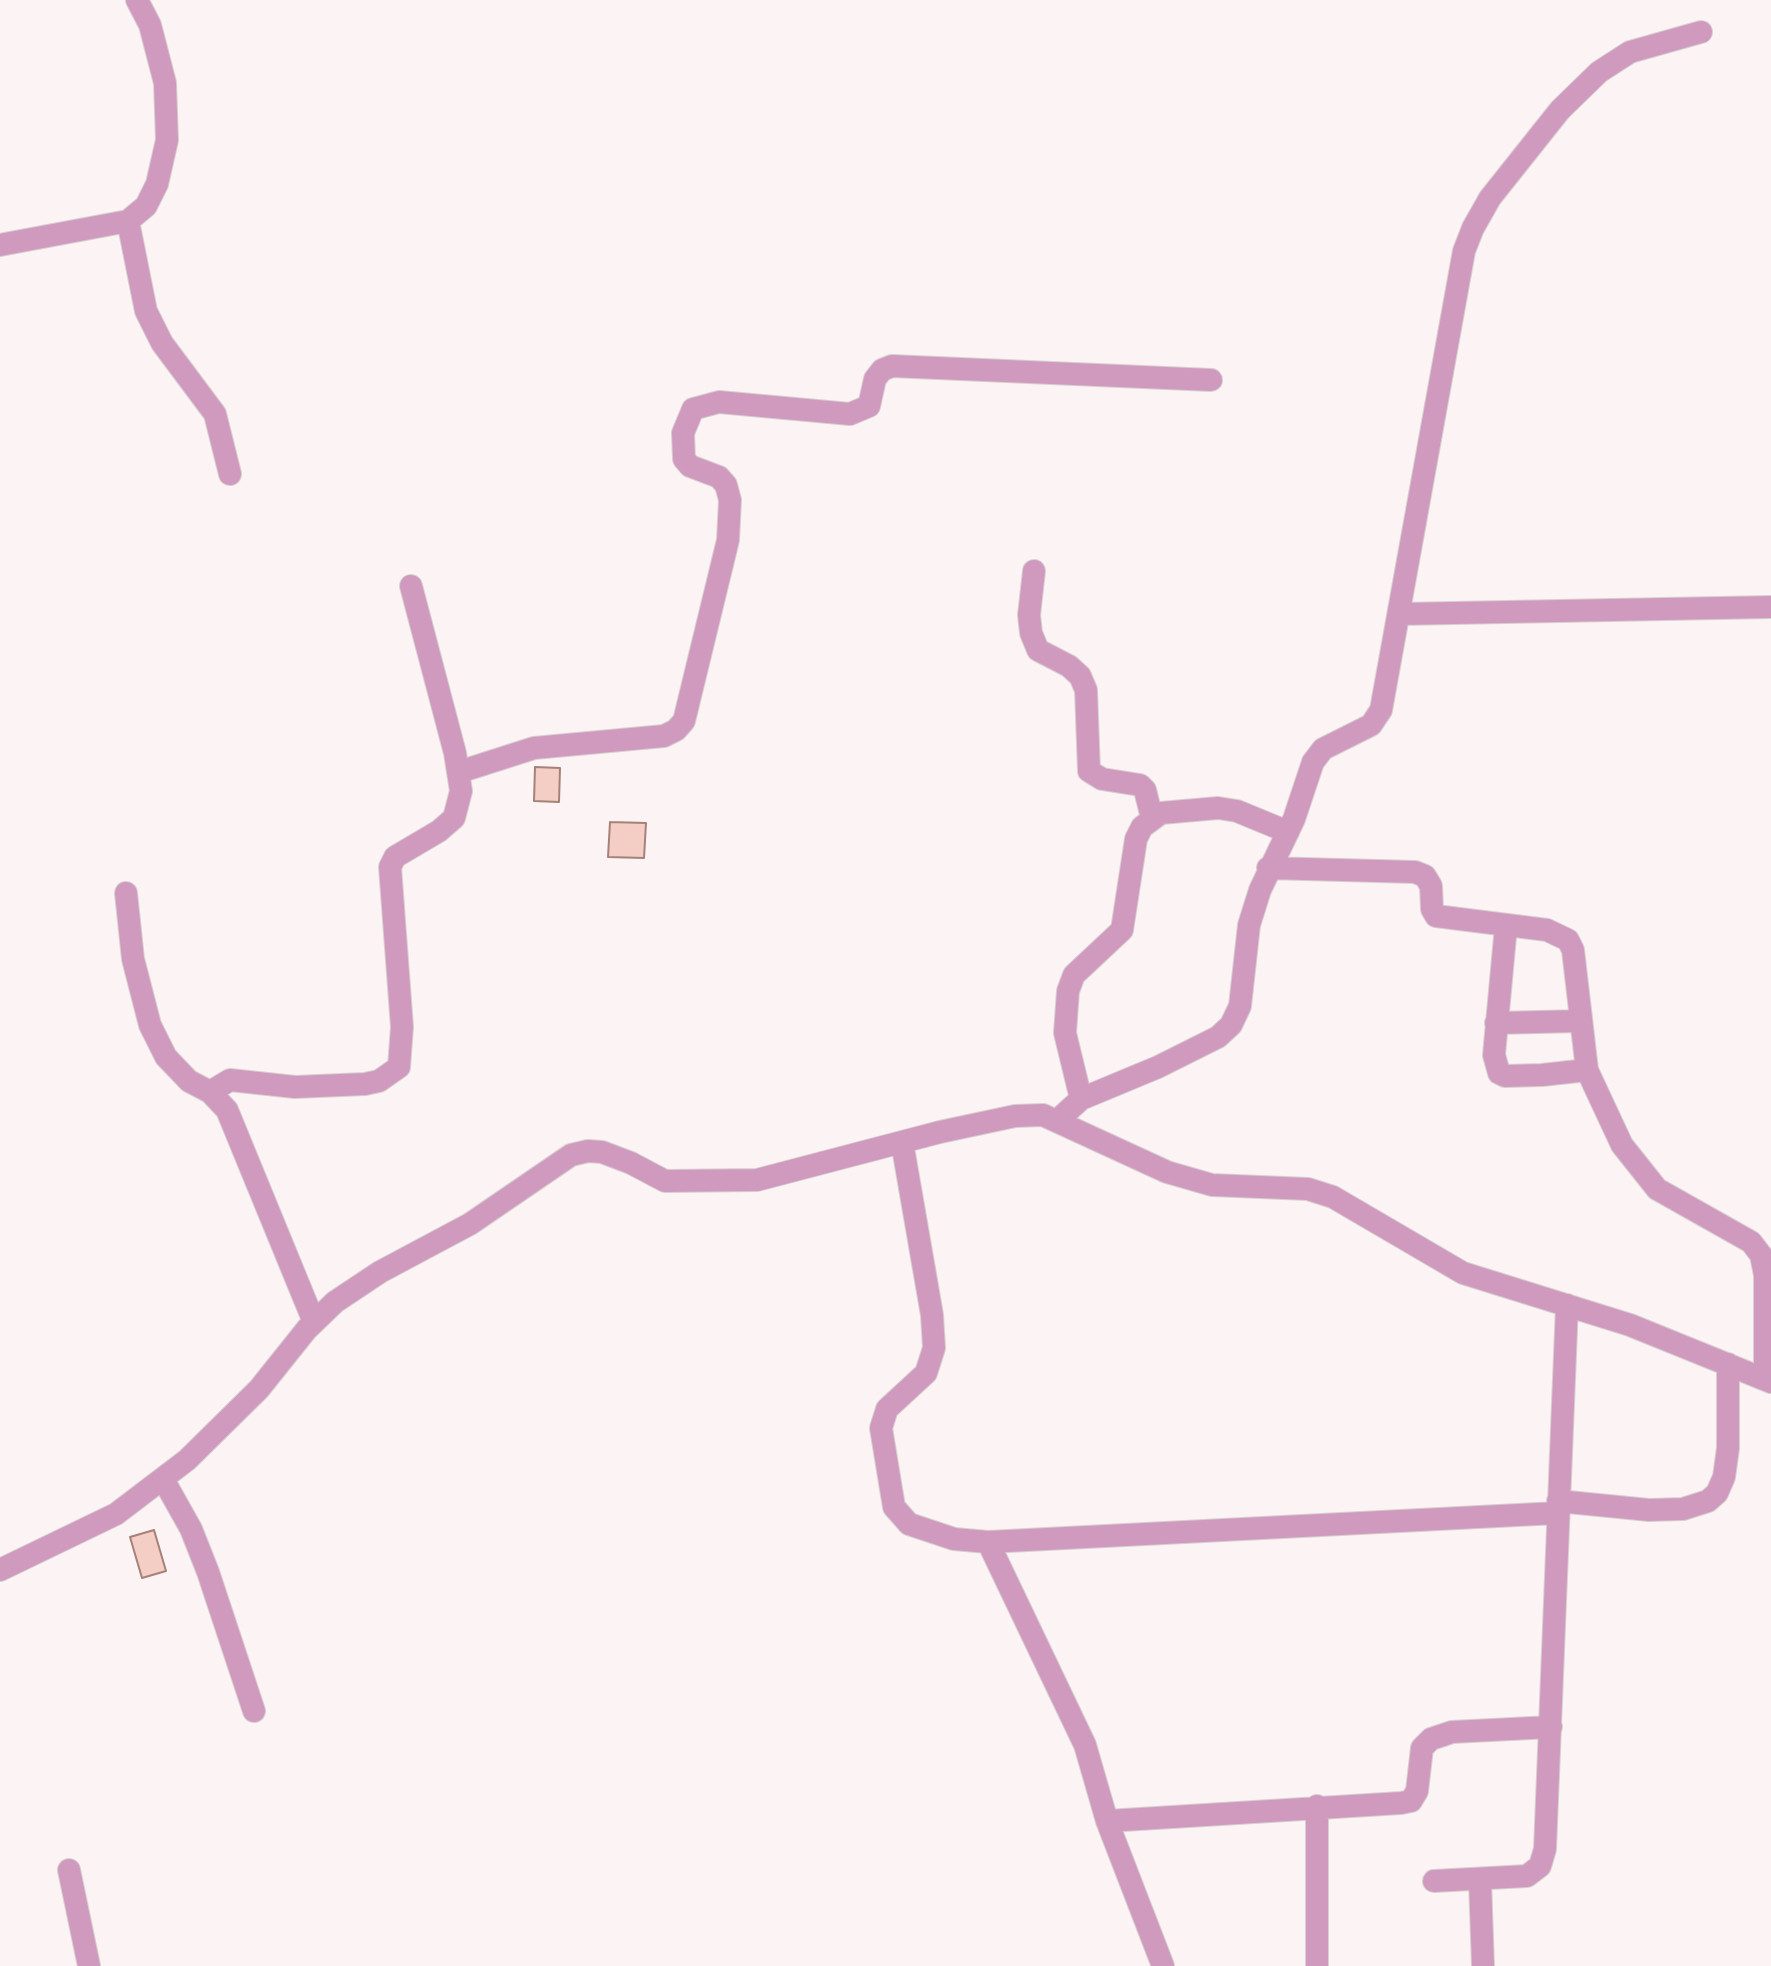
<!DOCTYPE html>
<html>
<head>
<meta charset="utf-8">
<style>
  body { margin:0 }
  canvas { display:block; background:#fbf3f4 }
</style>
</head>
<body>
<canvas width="1771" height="1966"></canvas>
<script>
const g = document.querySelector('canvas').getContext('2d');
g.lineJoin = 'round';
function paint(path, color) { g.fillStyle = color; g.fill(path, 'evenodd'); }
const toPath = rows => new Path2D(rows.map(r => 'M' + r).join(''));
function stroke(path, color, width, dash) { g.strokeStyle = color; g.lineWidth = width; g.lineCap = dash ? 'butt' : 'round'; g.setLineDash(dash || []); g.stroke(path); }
const building = toPath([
  [535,767,560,768,559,802,534,801,535,767],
  [610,822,646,823,644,858,608,857,610,822],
  [154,1530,166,1571,142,1578,130,1537,154,1530]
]);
paint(building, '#f4cdc4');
stroke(building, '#a58279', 2);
const street = toPath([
  [128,221,146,311,162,343,215,414,230,474],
  [0,245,128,221,146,206,157,184,167,140,165,83,150,25,137,0],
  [1034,571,1029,615,1031,633,1038,650,1069,666,1080,676,1086,690,1089,771,1102,779,1140,785,1145,790,1152,818],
  [1400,614,1771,607],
  [459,772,534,748,664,736,676,730,684,721,728,540,730,500,726,485,719,477,690,466,684,459,683,433,693,409,719,402,850,414,869,406,875,379,882,370,892,366,1211,380],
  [1268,868,1415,872,1425,876,1431,886,1432,909,1436,916,1547,930,1568,940,1573,950,1587,1070,1622,1145,1657,1189,1751,1242,1761,1255,1765,1275,1765,1379],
  [126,893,133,959,150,1025,166,1057,189,1081,210,1092,227,1110,314,1322],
  [1506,926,1494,1055,1499,1073,1505,1076,1542,1075,1587,1070],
  [1496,1023,1579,1021],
  [210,1092,230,1080,295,1087,365,1084,379,1081,399,1067,402,1027,390,867,395,857,439,831,454,818,461,791,455,753,411,586],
  [1081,1099,1065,1033,1068,991,1074,975,1122,930,1136,839,1142,827,1161,813,1218,808,1237,811,1288,832],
  [1059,1119,1081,1099,1158,1067,1218,1037,1231,1025,1240,1006,1249,925,1260,890,1294,819,1313,762,1323,749,1371,725,1381,710,1464,251,1473,228,1490,198,1560,110,1599,72,1630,52,1701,32],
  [902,1142,932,1315,934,1348,926,1373,887,1409,881,1428,894,1507,909,1524,954,1539,988,1542,1557,1513],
  [163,1479,191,1529,208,1572,254,1711],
  [1558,1501,1649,1510,1683,1509,1708,1501,1717,1493,1724,1477,1728,1448,1728,1364],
  [988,1542,1085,1745,1107,1821,1163,1966],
  [0,1570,116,1514,187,1460,259,1389,307,1329,335,1302,380,1272,470,1224,571,1155,588,1151,602,1152,631,1163,665,1181,757,1180,940,1132,1015,1116,1043,1115,1167,1172,1212,1185,1308,1189,1333,1197,1463,1273,1630,1325,1771,1382],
  [1107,1821,1401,1803,1411,1801,1417,1791,1422,1748,1431,1739,1452,1732,1551,1727],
  [69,1870,89,1966],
  [1434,1881,1527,1876,1540,1866,1545,1849,1567,1305],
  [1480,1881,1483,1966],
  [1317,1966,1317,1806]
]);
stroke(street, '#d8cfd0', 24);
stroke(street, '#cf9abe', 22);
</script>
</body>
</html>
